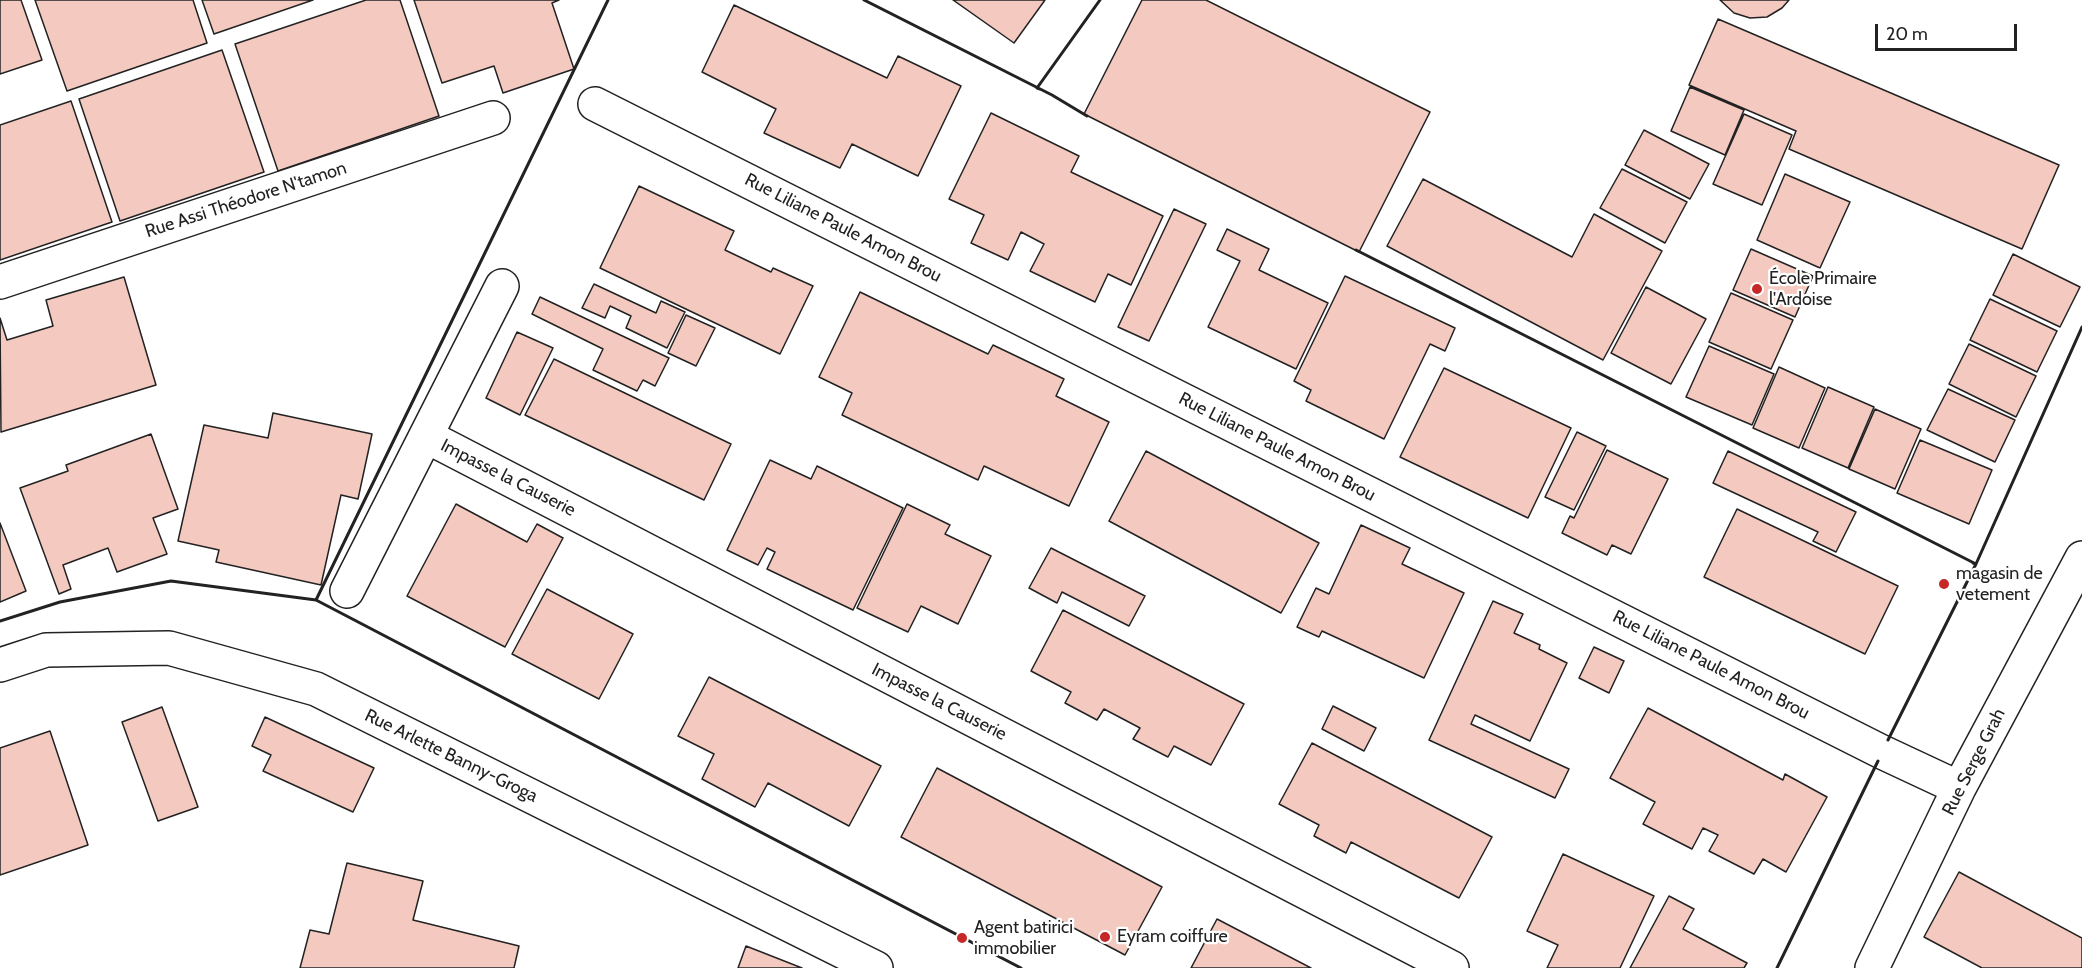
<!DOCTYPE html>
<html>
<head>
<meta charset="utf-8">
<style>
  body { margin:0 }
  #map { position:relative; width:2082px; height:968px; overflow:hidden; background:#fff; font-family:Cabin,sans-serif }
  canvas { display:block }
  .scale { position:absolute; left:1875px; top:24px; width:142px; height:27px; box-sizing:border-box; border:3px solid #222; border-top:0; padding-left:8px; font-size:18px; line-height:21px; white-space:nowrap; color:#222; -webkit-text-stroke:4px #fff; paint-order:stroke }
</style>
</head>
<body>
<div id="map">
<canvas width="2082" height="968"></canvas>
<div class="scale">20 m</div>
</div>
<script>
const g = document.querySelector('canvas').getContext('2d');
g.lineJoin = 'round';
function paint(path, color) { g.fillStyle = color; g.fill(path, 'evenodd'); }
const toPath = rows => new Path2D(rows.map(r => 'M' + r).join(''));
function stroke(path, color, width, dash) { g.strokeStyle = color; g.lineWidth = width; g.lineCap = dash ? 'butt' : 'round'; g.setLineDash(dash || []); g.stroke(path); }
function label(font, color, halo, rows, align = 'center') {
  g.font = font + ' Cabin,sans-serif'; g.lineWidth = 4.5; g.setLineDash([]); g.textBaseline = 'middle'; g.strokeStyle = halo; g.fillStyle = color; for (const [text, x, y, turn = 0] of rows) {
    g.save(); g.translate(x, y); g.rotate((+turn || 0) * Math.PI / 180); g.textAlign = isNaN(turn) ? turn : align; if (halo) g.strokeText(text, 0, 0); g.fillText(text, 0, 0); g.restore();
  }
}
const building = toPath([
  [0,0,21,0,42,60,0,74,0,0],
  [35,0,193,0,207,43,67,91,35,0],
  [202,0,313,0,214,34,202,0],
  [366,0,400,0,439,116,278,171,235,44,366,0],
  [414,0,559,0,552,3,574,69,503,93,494,66,442,83,414,0],
  [953,0,1045,0,1014,43,953,0],
  [1142,0,1206,0,1430,112,1359,252,1084,114,1142,0],
  [1720,0,1789,0,1782,8,1767,17,1750,18,1734,13,1720,0],
  [734,5,887,78,898,56,961,86,918,176,852,144,840,168,764,133,776,109,702,72,734,5],
  [1718,19,2059,165,2022,249,1789,149,1796,131,1689,85,1718,19],
  [222,50,264,172,120,221,79,99,222,50],
  [1690,87,1744,110,1725,155,1671,131,1690,87],
  [71,101,112,222,0,260,0,125,71,101],
  [991,113,1079,156,1071,172,1163,216,1131,285,1108,274,1095,302,1030,271,1044,244,1021,232,1008,260,971,243,984,215,949,199,991,113],
  [1744,114,1792,135,1762,205,1713,184,1744,114],
  [1644,130,1709,164,1690,199,1625,165,1644,130],
  [1622,169,1687,202,1665,243,1600,208,1622,169],
  [1785,174,1850,202,1820,268,1757,240,1785,174],
  [1423,179,1572,257,1594,214,1662,251,1603,360,1387,246,1423,179],
  [639,186,734,231,725,250,771,272,773,268,813,286,780,354,600,268,639,186],
  [1174,209,1206,224,1149,341,1118,327,1174,209],
  [1227,229,1269,249,1259,270,1328,303,1296,369,1208,327,1240,261,1217,250,1227,229],
  [1751,249,1813,276,1795,317,1733,290,1751,249],
  [2013,254,2080,287,2060,327,1993,295,2013,254],
  [1345,276,1455,328,1445,351,1430,344,1384,439,1306,401,1311,390,1294,381,1345,276],
  [124,277,156,385,1,432,0,318,7,340,53,326,46,300,124,277],
  [594,284,656,313,661,301,685,312,667,348,626,328,631,316,610,306,605,318,582,308,594,284],
  [1646,287,1706,319,1671,384,1611,353,1646,287],
  [860,292,988,354,993,345,1064,379,1056,396,1109,422,1069,506,984,466,978,480,842,415,852,393,819,377,860,292],
  [1731,293,1793,320,1771,369,1709,342,1731,293],
  [540,297,669,358,655,386,643,380,637,391,593,370,603,349,532,314,540,297],
  [1990,299,2057,331,2037,372,1970,340,1990,299],
  [686,315,715,328,696,366,668,353,686,315],
  [517,332,553,348,520,415,486,398,517,332],
  [1969,344,2036,376,2016,417,1949,384,1969,344],
  [1709,346,1774,374,1752,425,1686,397,1709,346],
  [554,359,731,444,704,500,525,415,554,359],
  [1779,367,1825,388,1799,448,1753,428,1779,367],
  [1444,368,1571,428,1528,518,1400,457,1444,368],
  [1828,387,1874,407,1848,468,1802,448,1828,387],
  [1948,389,2015,420,1995,462,1927,430,1948,389],
  [1875,409,1921,429,1895,489,1849,469,1875,409],
  [273,413,372,434,358,499,341,495,321,585,216,562,219,550,178,541,204,425,268,438,273,413],
  [1577,432,1606,446,1574,510,1545,497,1577,432],
  [151,434,178,509,153,518,167,554,117,572,108,548,63,565,71,589,59,594,20,488,68,471,66,465,151,434],
  [1920,440,1992,470,1969,524,1897,493,1920,440],
  [1607,450,1668,479,1631,554,1612,545,1607,555,1562,533,1570,516,1574,518,1607,450],
  [1146,451,1319,543,1281,613,1109,521,1146,451],
  [1728,451,1856,512,1836,552,1813,541,1818,532,1713,483,1728,451],
  [770,460,811,479,817,466,903,508,853,610,767,569,775,552,767,548,758,565,727,550,770,460],
  [456,504,527,542,537,524,563,538,505,647,407,596,456,504],
  [907,504,950,525,945,534,991,556,958,624,921,606,908,632,857,608,907,504],
  [1737,509,1898,586,1865,654,1704,577,1737,509],
  [0,523,26,591,0,602,0,523],
  [1361,525,1410,548,1402,564,1464,593,1424,678,1322,631,1319,637,1297,627,1316,588,1329,594,1361,525],
  [1051,548,1145,596,1129,626,1062,592,1057,603,1029,588,1051,548],
  [547,589,633,634,599,699,512,654,547,589],
  [1493,601,1523,614,1514,633,1540,645,1539,649,1567,663,1530,741,1475,715,1471,724,1569,769,1555,798,1429,740,1493,601],
  [1063,610,1244,704,1211,765,1174,746,1168,757,1133,739,1140,728,1104,709,1097,720,1065,703,1071,692,1031,671,1063,610],
  [1594,647,1624,661,1609,693,1579,678,1594,647],
  [709,677,881,766,849,826,768,783,755,807,702,779,714,754,678,736,709,677],
  [1333,706,1376,728,1364,751,1322,729,1333,706],
  [162,707,198,807,158,821,122,722,162,707],
  [1648,708,1783,780,1785,774,1827,797,1786,872,1763,859,1754,874,1709,851,1718,835,1703,828,1692,849,1643,824,1655,802,1610,778,1648,708],
  [265,717,374,768,353,812,263,771,271,755,252,746,265,717],
  [50,731,88,845,0,875,0,748,50,731],
  [1312,743,1492,837,1459,898,1351,842,1346,853,1314,836,1319,825,1279,804,1312,743],
  [937,768,1162,887,1125,955,901,837,937,768],
  [1563,854,1654,896,1620,968,1547,968,1558,945,1527,931,1563,854],
  [347,863,423,881,413,920,519,946,514,968,300,968,310,930,329,934,347,863],
  [1959,872,2082,938,2082,968,1982,968,1924,937,1959,872],
  [1669,896,1694,909,1683,929,1747,963,1744,968,1630,968,1669,896],
  [1217,919,1311,968,1191,968,1217,919],
  [746,946,802,968,738,968,746,946]
]);
paint(building, '#f3c9c0');
stroke(building, '#222', 1.5);
const minor = toPath([
  [595,104,1882,752,1959,788],
  [0,282,493,118],
  [426,436,1452,968],
  [347,591,502,286],
  [0,665,46,650,169,648,316,689,876,968],
  [1872,968,1959,788,2082,558]
]);
stroke(minor, '#222', 36);
stroke(minor, '#fff', 33);
stroke(toPath([
  [608,0,316,600,1021,968],
  [864,0,1052,95,1087,116],
  [1040,89,1037,88,1100,0],
  [1356,250,1976,564,1888,740],
  [1973,563,1976,564,2082,327],
  [0,621,60,602,171,581,316,600,317,598],
  [1777,968,1878,761]
]), '#222', 3);
for (const [x, y, r, color] of [
  [1757,289,6,"#c62828"],
  [1944,584,6,"#c62828"],
  [1105,937,6,"#c62828"],
  [962,938,6,"#c62828"]
]) { const dot = new Path2D(); dot.arc(x, y, r, 0, 2 * Math.PI); g.fillStyle = color; g.fill(dot); stroke(dot, '#fff', 2); }
label('18px', '#222', '#fff', [
  ["Rue Assi Théodore N'tamon",246,200,-18],
  ["Rue Liliane Paule Amon Brou",843,228,27],
  ["Rue Liliane Paule Amon Brou",1277,447,27],
  ["Impasse la Causerie",508,478,27],
  ["Rue Liliane Paule Amon Brou",1711,665,27],
  ["Impasse la Causerie",939,702,27],
  ["Rue Arlette Banny-Groga",451,756,26],
  ["Rue Serge Grah",1974,762,-63]
]);
label('18px', '#222', '#fff', [
  ["École Primaire",1769,279],
  ["l'Ardoise",1769,300],
  ["magasin de",1956,574],
  ["vetement",1956,595],
  ["Agent batirici",974,928],
  ["immobilier",974,949],
  ["Eyram coiffure",1117,937]
], 'left');
</script>
</body>
</html>
